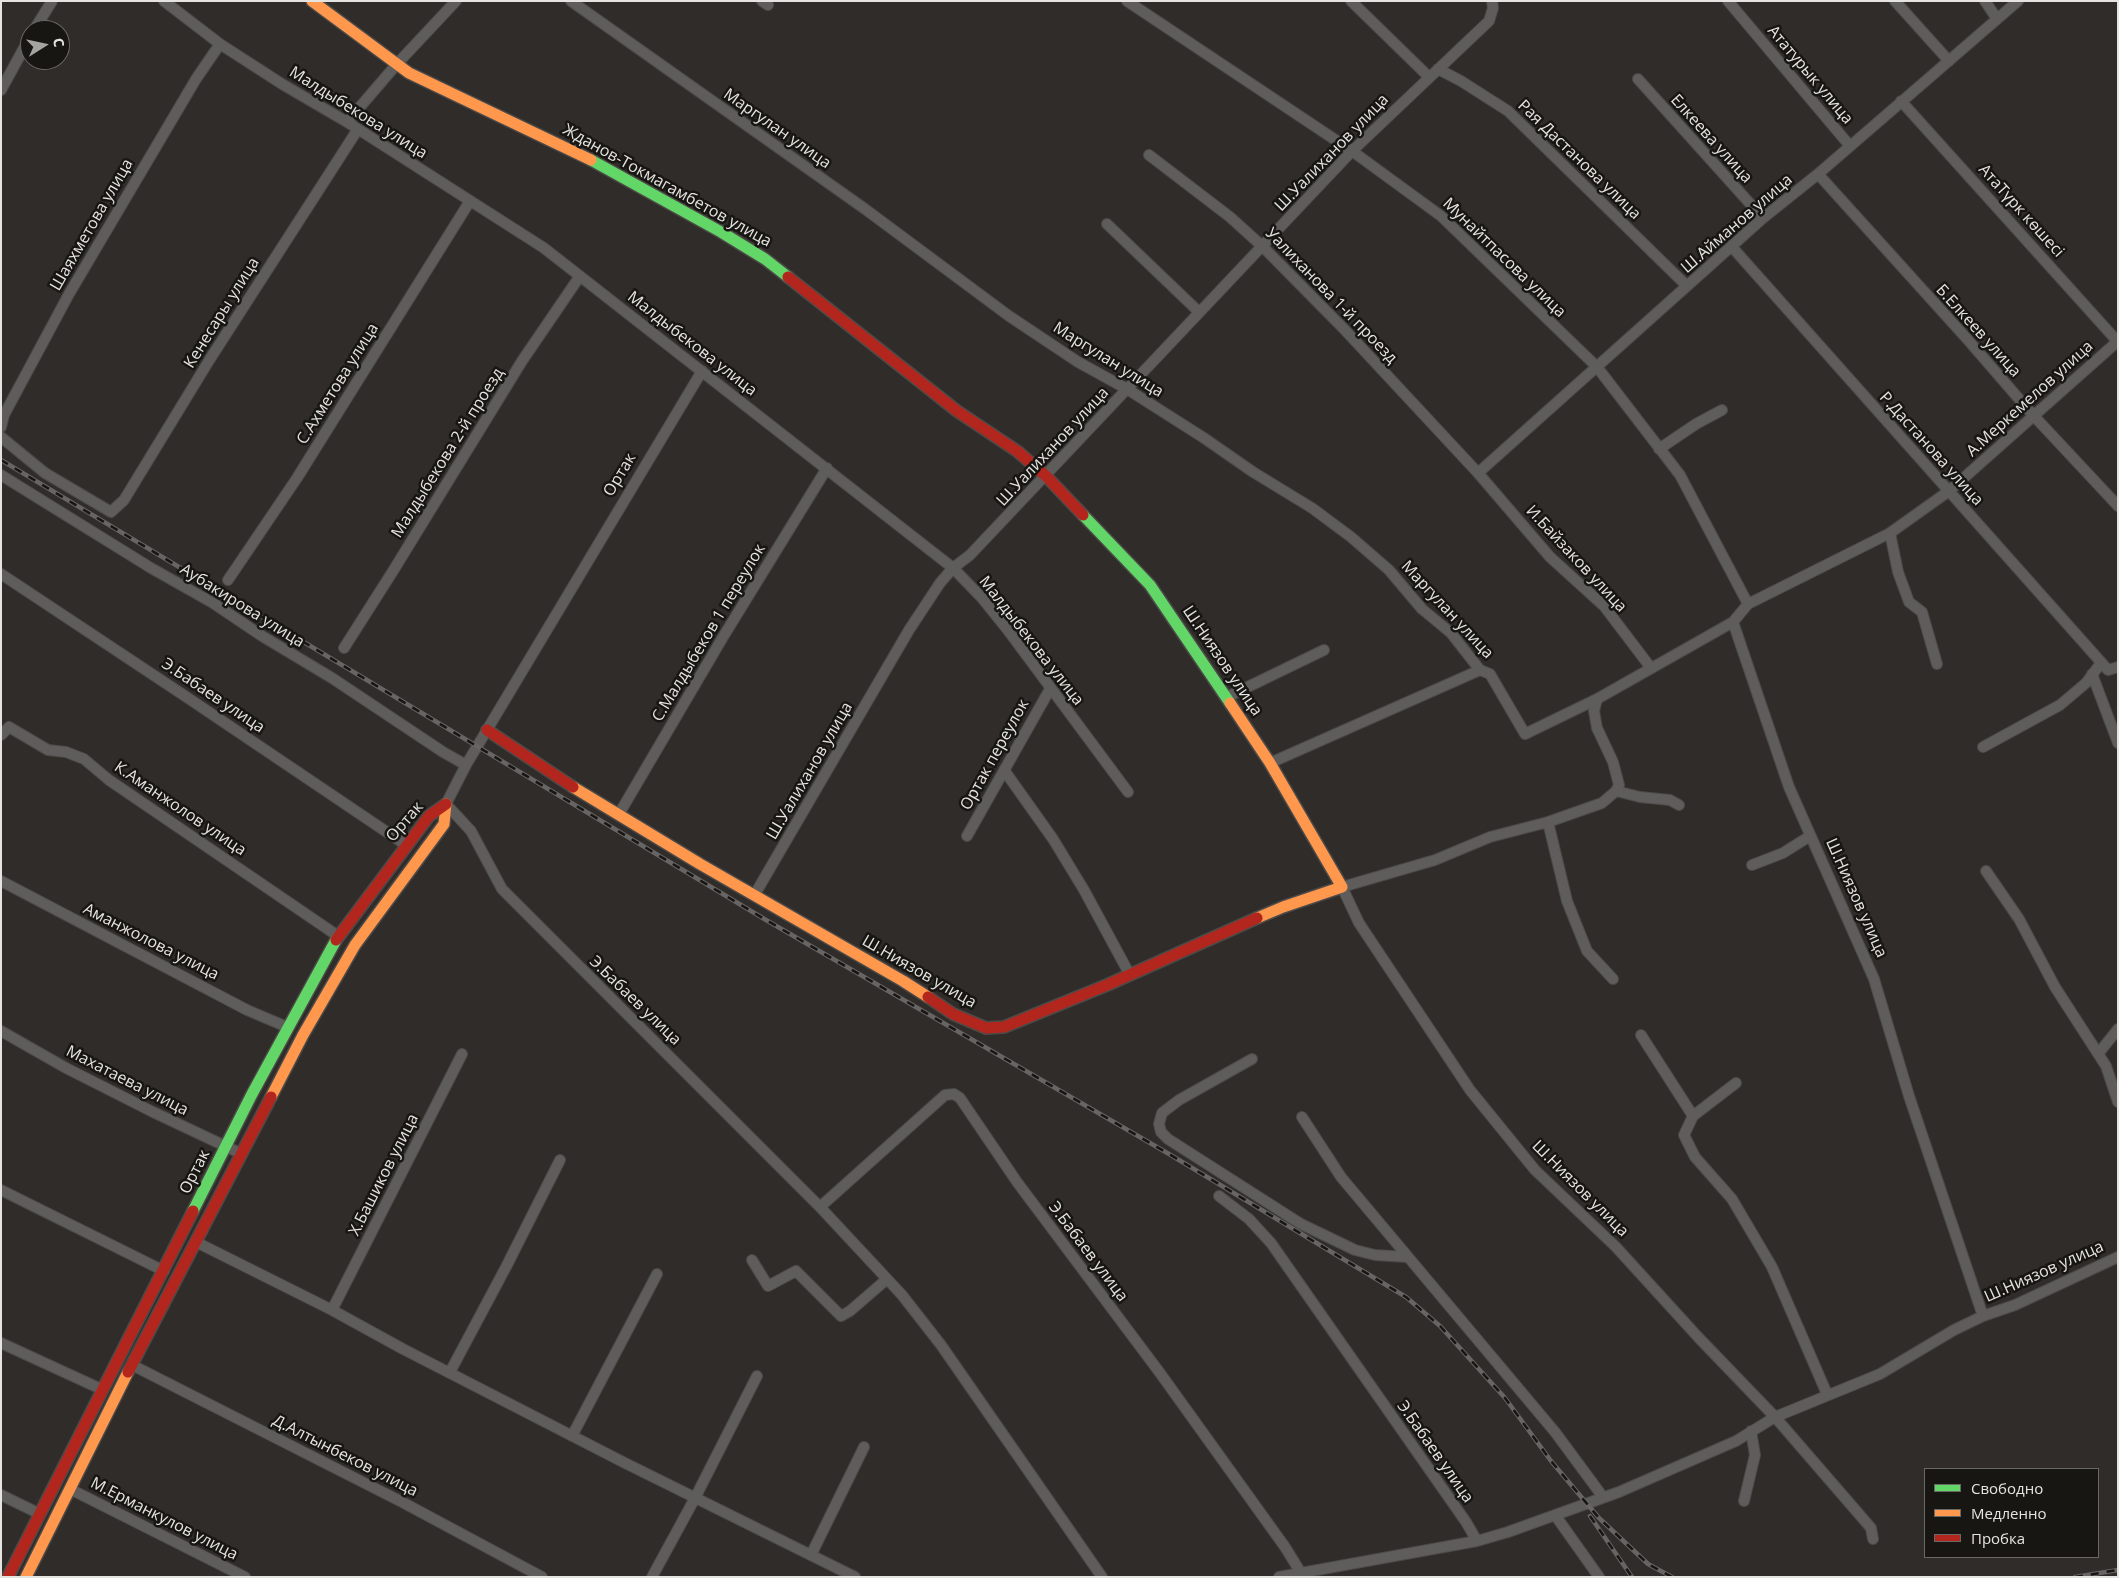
<!DOCTYPE html>
<html>
<head>
<meta charset="utf-8">
<style>
  body { margin:0 }
  #map { position:relative; width:2119px; height:1578px; overflow:hidden; background:#2f2c29; font-family:"Open Sans",sans-serif }
  canvas { display:block }
  .frame { position:absolute; inset:0; border:2px solid #e6e4e0; pointer-events:none }
  .legend { position:absolute; left:1924px; top:1468px; width:175px; height:90px; box-sizing:border-box; background:#171613; border:1px solid #6a6865; margin:0; padding:6px 9px; list-style:none; font-size:15px; color:#e6e4e0 }
  .legend li { display:flex; align-items:center; gap:10px; height:25px }
  .legend b { width:25px; border:1px solid #6a6865 }
  .north { position:absolute; left:20px; top:20px; width:50px; height:50px; box-sizing:border-box; background:#171613; border:1px solid #6a6865; border-radius:50%; rotate:80deg; font-size:14px; font-weight:700; line-height:20px; text-align:center; color:#e6e4e0 }
  .north::after { content:''; display:block; margin:auto; width:18px; height:22px; background:#a6a4a0; clip-path:polygon(50% 0,100% 100%,50% 72%,0 100%) }
</style>
</head>
<body>
<div id="map">
<canvas width="2119" height="1578"></canvas>
<div class="frame"></div>
<ul class="legend">
<li><b style="height:6px;background:#63d668"></b>Свободно</li>
<li><b style="height:6px;background:#ff974d"></b>Медленно</li>
<li><b style="height:6px;background:#b3261e"></b>Пробка</li>
</ul>
<div class="north">С</div>
</div>
<script>
const g = document.querySelector('canvas').getContext('2d');
g.lineJoin = 'round';
const toPath = rows => new Path2D(rows.map(r => 'M' + r).join(''));
function stroke(path, color, width, dash) { g.strokeStyle = color; g.lineWidth = width; g.lineCap = dash ? 'butt' : 'round'; g.setLineDash(dash || []); g.stroke(path); }
function label(font, color, halo, rows, align = 'center') {
  g.font = font + ' "Open Sans",sans-serif'; g.lineWidth = 5; g.setLineDash([]); g.textBaseline = 'middle'; g.strokeStyle = halo; g.fillStyle = color; for (const [text, x, y, turn = 0] of rows) {
    g.save(); g.translate(x, y); g.rotate((+turn || 0) * Math.PI / 180); g.textAlign = isNaN(turn) ? turn : align; if (halo) g.strokeText(text, 0, 0); g.fillText(text, 0, 0); g.restore();
  }
}
const street = toPath([
  [164,1,220,44,282,84,347,122,544,248,953,568,982,598,1007,629,1128,792],
  [571,1,865,209,1009,316,1078,362,1127,389,1204,438,1253,472,1312,508,1351,537,1389,570,1422,609,1451,633,1480,670,1490,674,1525,734,1597,699],
  [762,1,768,5],
  [1127,1,1352,151,1441,216,1597,367,1680,475,1748,604],
  [1351,1,1429,77],
  [1728,1,1850,146],
  [1895,1,1949,61],
  [1985,1,1997,19],
  [34,30,52,1],
  [1438,69,1461,81,1508,111,1687,286],
  [1638,79,1763,218],
  [1,90,30,37],
  [1901,101,2118,342],
  [347,122,396,65,456,1],
  [1149,155,1230,217,1262,246,1344,329,1478,473,1550,557,1604,606,1651,668],
  [1818,174,1968,340,2033,415,2118,506],
  [1107,224,1199,312],
  [1732,247,2108,670,2118,667],
  [702,371,466,765,446,804,471,831,502,889,820,1207,902,1295,941,1345,1102,1577],
  [1,427,4,415,69,294,196,79,220,44],
  [1,437,45,473,111,512,124,500,210,359,358,129],
  [1659,449,1696,424,1722,410],
  [1478,473,1763,218,1818,174,2018,1],
  [1,475,151,568,213,603,262,636,332,678,443,752,466,765],
  [1890,533,1898,572,1909,602,1922,612,1937,664],
  [1,574,188,698,406,845],
  [228,580,297,478,470,201],
  [1733,622,1748,604,1890,533,1949,491,2118,341],
  [344,648,393,571,522,361,580,276],
  [2092,674,2118,743],
  [1227,697,1324,650],
  [1,735,9,727,48,750,66,752,84,759,109,780,338,936],
  [1983,747,2060,705,2086,683,2101,663],
  [1270,763,1480,670],
  [1004,770,1053,839,1084,890,1130,975],
  [1616,791,1640,797,1670,800,1679,805],
  [619,814,723,637,827,468],
  [1548,822,1567,901,1587,951,1613,979],
  [967,836,1050,689],
  [1752,865,1783,853,1810,836],
  [1986,871,2019,919,2055,987,2106,1066,2118,1102],
  [1,881,247,1010,287,1027],
  [755,894,909,630,940,583,953,568,970,555,1352,151,1489,21,1493,8,1492,1],
  [1,1031,66,1068,153,1112,242,1154],
  [1641,1035,1693,1116,1684,1135,1695,1157,1732,1199,1772,1267,1827,1394],
  [2098,1054,2118,1029],
  [1252,1059,1179,1100,1162,1113,1159,1124,1161,1132,1168,1139,1301,1224,1355,1250,1375,1255,1407,1257],
  [1693,1116,1736,1083],
  [1302,1117,1341,1177,1555,1432,1603,1497],
  [1,1190,164,1271],
  [1219,1196,1249,1219,1271,1243,1466,1522,1477,1541],
  [820,1207,945,1095,954,1094,960,1098,1017,1182,1160,1373,1285,1547,1301,1573],
  [196,1242,332,1310,403,1349,623,1462,855,1577],
  [752,1260,768,1286,796,1271,841,1316,850,1311,887,1279],
  [332,1310,462,1054],
  [1,1343,101,1389],
  [132,1365,402,1502,542,1577],
  [450,1372,506,1267,560,1160],
  [572,1436,657,1274],
  [70,1489,245,1577],
  [1,1495,40,1514],
  [1744,1501,1755,1455,1751,1431],
  [1555,1515,1599,1577],
  [1873,1539,1871,1528,1775,1417,1698,1337,1616,1247,1535,1170,1470,1090,1359,923,1342,887,1435,860,1490,837,1548,822,1602,803,1616,791,1619,785,1613,762,1597,728,1594,711,1597,699,1733,622,1789,787,1874,979,1909,1096,1983,1316],
  [811,1555,864,1447],
  [652,1577,695,1498,757,1376],
  [1279,1577,1477,1541,1508,1532,1619,1492,1736,1441,1775,1417,1880,1374,1954,1330,1983,1316,2015,1305,2118,1257]
]);
const fast = toPath([
  [591,160,721,232,765,259,788,277],
  [1083,515,1150,585,1230,703],
  [193,1211,252,1094,336,940]
]);
const slow = toPath([
  [312,1,409,73,591,160],
  [1230,703,1270,763,1342,887,1283,907,1257,918],
  [573,787,700,864,903,981,928,997],
  [271,1097,303,1035,355,945,444,824,446,804],
  [26,1577,128,1372]
]);
const jam = toPath([
  [788,277,957,411,1017,451,1046,476,1083,515],
  [487,730,573,787],
  [336,940,429,816,446,804],
  [928,997,953,1014,986,1028,1004,1027,1107,985,1257,918],
  [128,1372,271,1097],
  [8,1577,193,1211]
]);
stroke(street, '#4c4a48', 12);
stroke(fast, '#4c4a48', 14);
stroke(slow, '#4c4a48', 14);
stroke(jam, '#4c4a48', 14);
stroke(street, '#5e5d5b', 10);
stroke(fast, '#63d668', 11);
stroke(slow, '#ff974d', 11);
stroke(jam, '#b3261e', 11);
const rail = toPath([
  [1,460,766,920,1169,1154,1406,1297,1440,1326,1505,1398,1551,1461,1599,1518,1648,1564,1672,1577],
  [1590,1516,1632,1577],
  [2075,1577,2118,1570]
]);
stroke(rail, '#666563', 4.5);
stroke(rail, '#171613', 2.5, [8]);
label('16px', '#e6e4e0', '#171613', [
  ["Ататурык улица",1810,75,50],
  ["Малдыбекова улица",358,113,32],
  ["Маргулан улица",777,129,35],
  ["Елкеева улица",1711,139,48],
  ["Ш.Уалиханов улица",1332,153,-46],
  ["Рая Дастанова улица",1579,160,44],
  ["Жданов-Токмагамбетов улица",667,186,29],
  ["АтаТүрк көшесі",2021,211,48],
  ["Ш.Айманов улица",1737,224,-41],
  ["Шаяхметова улица",92,225,-60],
  ["Мунайтпасова улица",1504,258,44],
  ["Уалиханова 1-й проезд",1331,296,46],
  ["Кенесары улица",222,313,-58],
  ["Б.Елкеев улица",1978,331,48],
  ["Малдыбекова улица",692,344,38],
  ["Маргулан улица",1108,360,32],
  ["С.Ахметова улица",338,384,-58],
  ["А.Меркемелов улица",2030,399,-42],
  ["Ш.Уалиханов улица",1053,447,-47],
  ["Р.Дастанова улица",1931,449,48],
  ["Малдыбекова 2-й проезд",448,453,-58],
  ["Ортак",620,475,-59],
  ["И.Байзаков улица",1576,559,47],
  ["Аубакирова улица",242,606,32],
  ["Маргулан улица",1447,610,47],
  ["С.Малдыбеков 1 переулок",709,633,-59],
  ["Малдыбекова улица",1031,641,52],
  ["Ш.Ниязов улица",1222,661,56],
  ["Э.Бабаев улица",213,696,34],
  ["Ортак переулок",995,755,-61],
  ["Ш.Уалиханов улица",810,771,-60],
  ["К.Аманжолов улица",180,809,34],
  ["Ортак",405,822,-49],
  ["Ш.Ниязов улица",1856,898,66],
  ["Аманжолова улица",151,942,27],
  ["Ш.Ниязов улица",919,972,30],
  ["Э.Бабаев улица",635,1001,44],
  ["Махатаева улица",127,1081,27],
  ["Ортак",195,1172,-63],
  ["Х.Башиков улица",384,1175,-63],
  ["Ш.Ниязов улица",1580,1189,45],
  ["Э.Бабаев улица",1088,1252,53],
  ["Ш.Ниязов улица",2044,1272,-24],
  ["Э.Бабаев улица",1435,1452,55],
  ["Д.Алтынбеков улица",345,1456,27],
  ["М.Ерманкулов улица",164,1519,27]
]);
</script>
</body>
</html>
